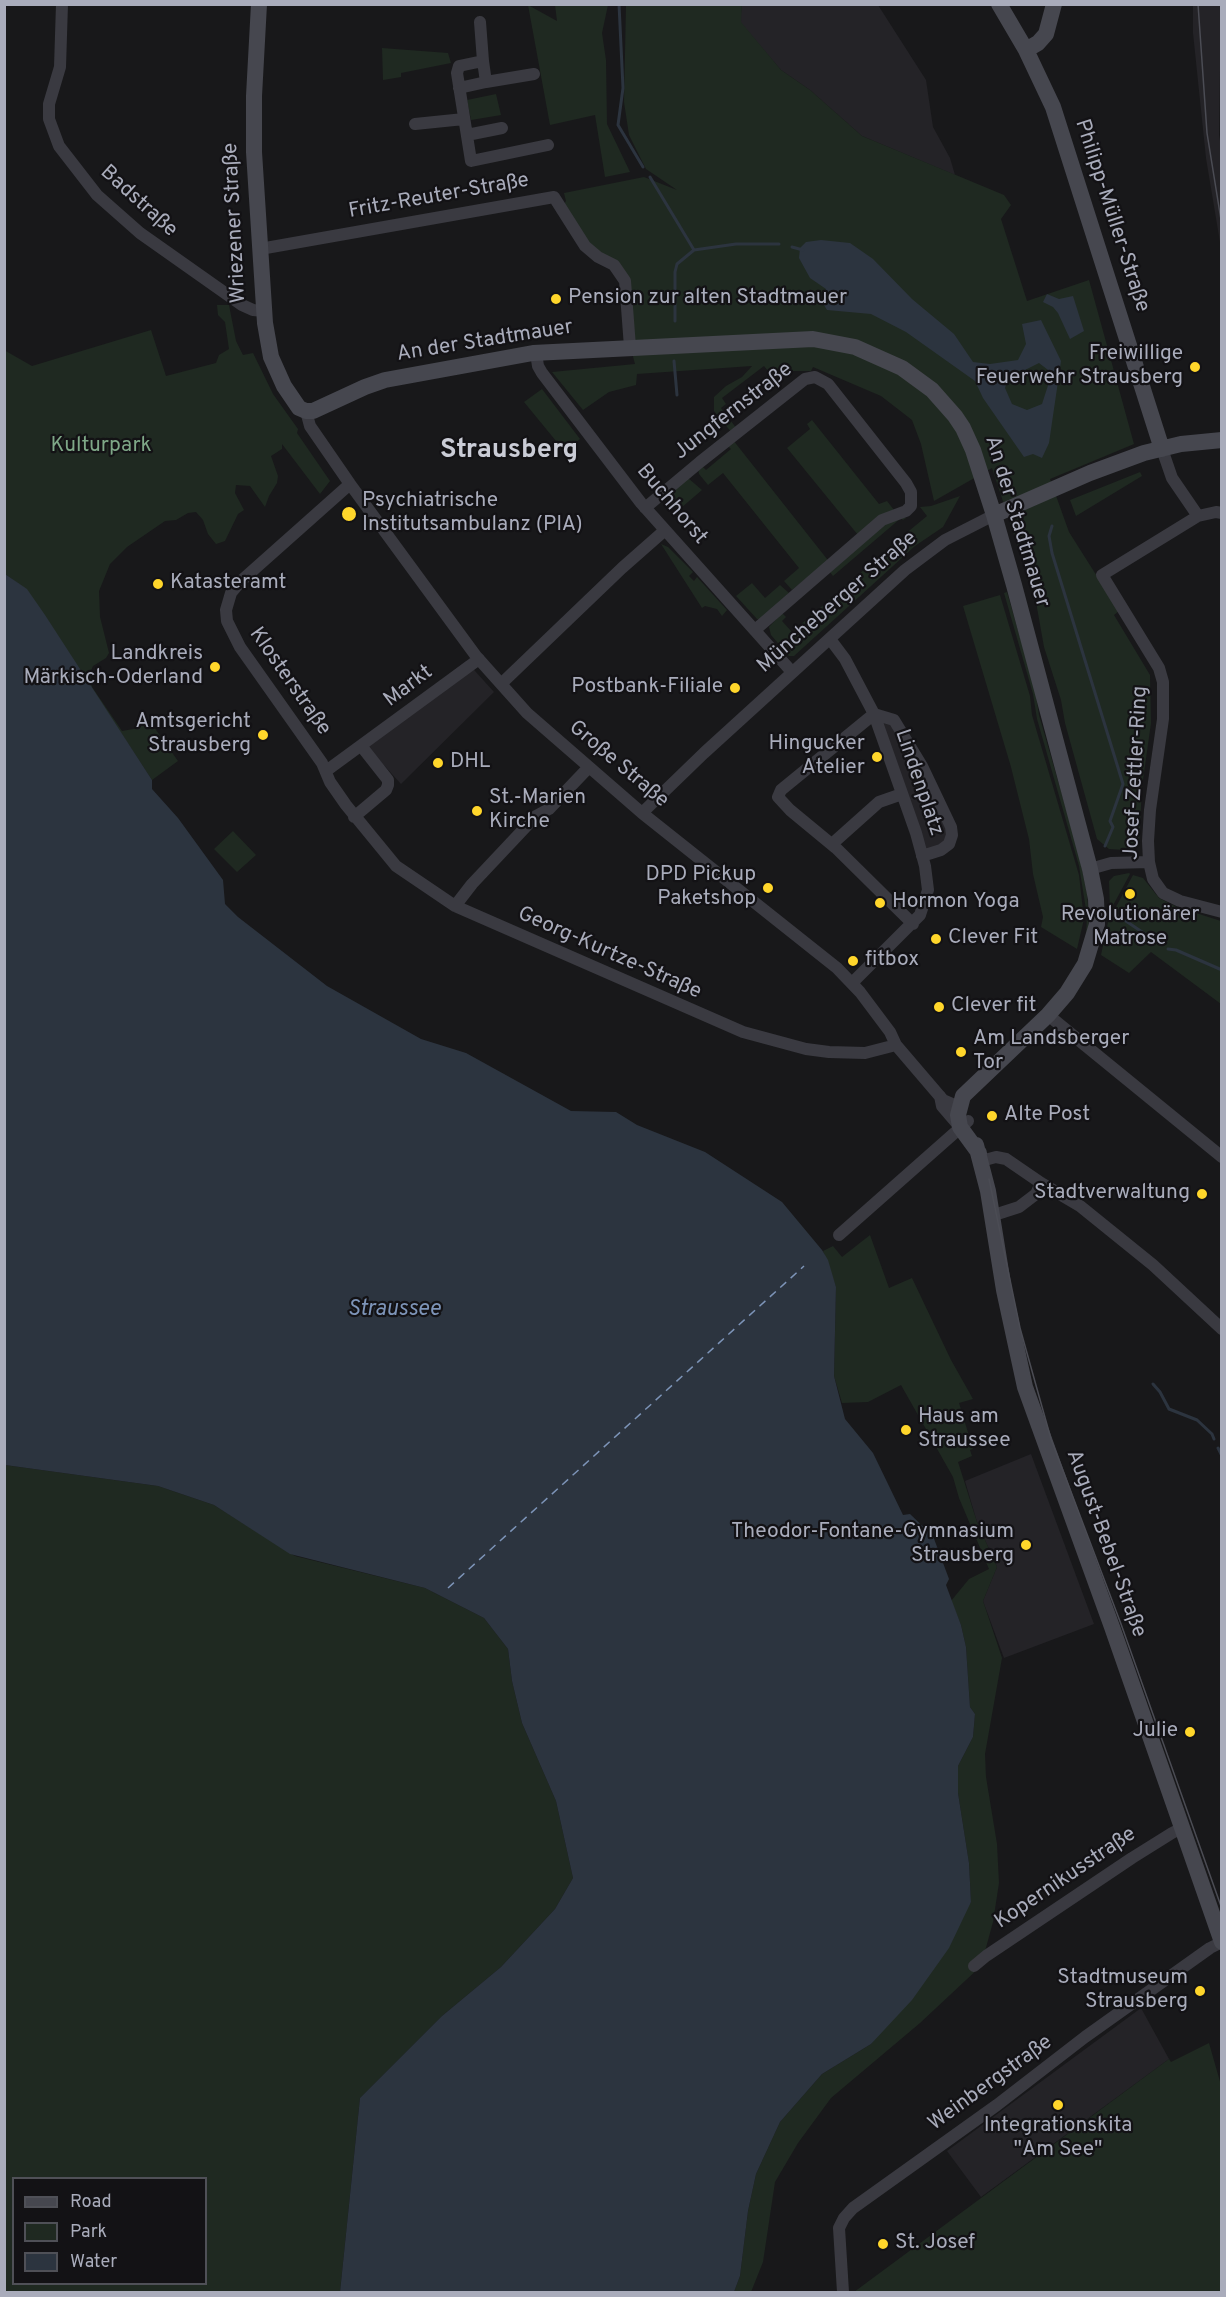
<!DOCTYPE html>
<html>
<head>
<meta charset="utf-8">
<style>
  body { margin:0 }
  #map { position:relative; width:1226px; height:2297px; overflow:hidden; background:#18181a; font-family:Overpass,sans-serif }
  canvas { display:block }
  .frame { position:absolute; inset:0; border:6px solid #a9acbb; pointer-events:none }
  .legend { position:absolute; left:12px; top:2177px; width:195px; height:108px; box-sizing:border-box; background:#131215; border:2px solid #4f5057; margin:0; padding:8px 10px; list-style:none; font-size:18px; color:#a9acbb }
  .legend li { display:flex; align-items:center; gap:12px; height:30px }
  .legend b { width:30px; border:2px solid #4f5057 }
</style>
</head>
<body>
<div id="map">
<canvas width="1226" height="2297"></canvas>
<div class="frame"></div>
<ul class="legend">
<li><b style="height:8px;background:#46474f"></b>Road</li>
<li><b style="height:16px;background:#1f2921"></b>Park</li>
<li><b style="height:16px;background:#2c343f"></b>Water</li>
</ul>
</div>
<script>
const g = document.querySelector('canvas').getContext('2d');
g.lineJoin = 'round';
function paint(path, color) { g.fillStyle = color; g.fill(path, 'evenodd'); }
const toPath = rows => new Path2D(rows.map(r => 'M' + r).join(''));
function stroke(path, color, width, dash) { g.strokeStyle = color; g.lineWidth = width; g.lineCap = dash ? 'butt' : 'round'; g.setLineDash(dash || []); g.stroke(path); }
function label(font, color, halo, rows, align = 'center') {
  g.font = font + ' Overpass,sans-serif'; g.lineWidth = 4.5; g.setLineDash([]); g.textBaseline = 'middle'; g.strokeStyle = halo; g.fillStyle = color; for (const [text, x, y, turn = 0] of rows) {
    g.save(); g.translate(x, y); g.rotate((+turn || 0) * Math.PI / 180); g.textAlign = isNaN(turn) ? turn : align; if (halo) g.strokeText(text, 0, 0); g.fillText(text, 0, 0); g.restore();
  }
}
paint(toPath([
  [742,5,878,5,926,80,933,127,950,158,955,175,862,136,810,90,781,70,740,22],
  [1193,5,1221,5,1219,135,1222,151,1221,248,1206,158,1193,33],
  [466,661,494,692,401,784,362,741],
  [874,714,894,720,951,840,922,856],
  [1031,1454,1094,1624,1004,1658,983,1601,997,1567,977,1522,965,1481],
  [1141,2008,1169,2059,981,2197,947,2151]
]), '#242327');
paint(toPath([
  [528,5,557,21,555,5,608,5,602,33,606,60,607,124,630,172,605,177,595,115,550,125],
  [626,5,742,5,741,22,781,70,810,90,862,136,1004,195,1011,205,1001,219,1027,301,1089,280,1134,444,1050,479,1069,532,1119,611,1114,615,1150,675,1151,723,1142,787,1139,844,1134,848,1125,850,1109,849,1097,839,1065,723,1061,700,1044,647,1036,602,992,468,934,501,921,444,912,420,881,396,813,367,811,371,768,371,764,366,722,398,726,404,721,408,737,429,732,433,714,411,714,397,726,386,742,377,752,366,637,374,636,385,609,392,583,410,552,372,635,364,631,349,625,281,598,257,562,207,566,201,564,193,644,177,677,190,646,169,629,135,624,102],
  [382,48,448,53,451,63,401,73,401,77,383,80],
  [496,94,501,115,471,120,467,100],
  [217,305,229,305,236,341,243,355,253,353,273,394,298,429,297,433,330,481,320,494,282,444,282,449,271,456,278,476,277,483,269,496,265,507,250,486,236,485,235,493,244,510,238,514,225,541,216,544,208,534,203,520,196,512,188,513,176,520,165,521,127,547,110,564,99,591,100,617,109,653,106,658,93,666,90,673,92,687,122,731,139,728,149,720,178,761,152,780,27,590,5,574,4,350,32,366,151,330,166,376,216,363,219,355,229,349,225,322,218,315],
  [542,389,580,439,565,452,524,402],
  [812,420,879,504,887,501,894,510,858,535,787,448,810,429,807,424],
  [733,440,827,559,827,562,792,590,784,581,799,568,723,473,708,485,699,474,698,468,700,464,706,470,731,449,727,445],
  [1140,472,1142,476,1076,516,1070,500],
  [688,478,702,490,681,508,671,498,671,493],
  [960,496,943,527,915,546,794,656,789,656,771,635,769,627,782,613,786,617,782,621,792,632,856,577,858,579,862,576,860,573,870,565,873,567,877,563,875,561,885,551,887,553,891,551,889,548,900,539,902,541,906,538,904,535,927,516,920,507,931,506],
  [902,516,906,518,903,520,901,518,833,576,830,572,891,519],
  [661,544,668,547,693,572,689,576,694,581,697,577,727,610,722,616,717,609,705,606,702,608],
  [752,583,765,598,780,585,789,593,761,619,757,619,736,596],
  [1007,592,1035,689,1039,715,1078,850,1087,893,1089,922,1086,936,1087,916,1079,866,1037,719,1033,694,1004,593],
  [1000,595,1030,696,1032,715,1079,875,1084,919,1077,949,1041,927,1043,917,1033,874,1029,839,1011,767,963,606],
  [233,831,256,855,237,872,214,849],
  [1129,873,1130,874,1110,911,1109,881,1114,876],
  [1133,875,1143,878,1159,898,1177,907,1221,921,1221,1004,1151,952,1129,973,1101,955,1108,922],
  [870,1235,889,1288,912,1278,951,1360,973,1399,959,1403,973,1449,970,1450,972,1456,958,1462,977,1522,997,1567,983,1601,1002,1658,985,1754,986,1777,997,1844,999,1883,993,1922,981,1966,920,2023,831,2098,798,2143,775,2182,763,2262,751,2292,734,2292,740,2276,748,2211,756,2174,780,2122,822,2074,871,2044,971,1902,969,1863,958,1793,958,1766,973,1737,975,1714,970,1707,966,1647,961,1625,951,1601,969,1579,989,1569,959,1498,953,1477,901,1385,868,1402,842,1403,834,1376,836,1287,823,1251,833,1246,842,1257],
  [5,1465,158,1486,214,1505,295,1556,425,1588,484,1618,508,1649,512,1681,522,1723,556,1801,573,1878,555,1909,501,1967,442,2016,360,2098,340,2292,5,2292],
  [14,2178,206,2178,206,2284,14,2284],
  [1209,2043,1221,2085,1221,2292,854,2292,1169,2059,1171,2062]
]), '#1f2921');
paint(toPath([
  [821,240,850,243,873,259,912,299,954,334,973,362,990,364,1018,360,1026,344,1022,324,1041,320,1061,361,1049,443,1042,458,1033,454,1024,457,983,398,975,381,906,332,871,314,827,310,821,300,826,289,810,278,799,258,800,248,806,242],
  [1039,363,1052,373,1042,404,1027,410,1012,404,1005,388,1010,372,1025,370],
  [1047,294,1059,299,1073,296,1084,331,1070,339,1058,313,1053,307,1043,302],
  [5,574,27,589,45,615,152,780,152,789,178,818,223,880,225,904,238,917,327,986,421,1039,466,1053,571,1111,616,1112,637,1125,705,1152,782,1202,822,1250,828,1260,836,1287,834,1376,845,1419,873,1453,903,1515,910,1514,933,1536,949,1579,946,1585,961,1625,966,1647,970,1707,975,1714,973,1737,958,1766,958,1793,969,1863,971,1902,949,1948,912,2000,871,2044,822,2074,780,2122,756,2174,748,2211,740,2276,734,2292,340,2292,360,2098,442,2016,501,1967,555,1909,573,1878,556,1801,522,1723,512,1681,508,1649,484,1618,425,1588,290,1554,214,1505,158,1486,5,1465]
]), '#2c343f');
stroke(toPath([
  [619,4,623,88,618,125,643,167],
  [650,177,694,250,736,244,779,244],
  [792,247,803,250],
  [675,321,675,272,677,264,694,250],
  [674,361,677,395],
  [1052,526,1049,536,1052,553,1123,784,1110,821,1113,827,1105,846],
  [1117,915,1151,938],
  [1168,949,1176,950,1222,970],
  [1153,1384,1160,1392,1169,1409,1197,1420,1212,1434,1214,1439],
  [1218,1448,1222,1456]
]), '#2c343f', 3);
stroke(toPath([
  [448,1588,804,1266]
]), '#7d94b8', 1.5, [8, 6]);
stroke(toPath([
  [62,4,60,67,49,104,49,119,59,146,97,195,140,233,242,305,253,310,264,311],
  [480,22,483,61],
  [486,82,534,74],
  [459,88,486,82,483,61,459,66,457,73,471,161,548,145],
  [415,124,464,119],
  [467,135,502,128],
  [260,249,554,197,585,246,598,257,614,265,625,281,630,347],
  [536,353,538,366,542,373,641,503,792,672],
  [306,411,310,426,350,484,476,656,527,713,642,813,837,968,860,992,890,1032,896,1045,943,1100,959,1107],
  [1162,449,1172,478,1198,516],
  [350,484,241,581,231,593,226,610,227,621,240,647,322,763,330,782,346,805,396,866,455,906,743,1032,806,1049,829,1052,865,1053,896,1045],
  [645,508,700,462,805,379,815,377,828,384,906,483,911,492,911,506,906,511,882,520,755,630],
  [1222,513,1216,512,1198,516,1102,575,1159,668,1163,682,1163,719,1150,810,1148,841,1149,862,1153,879,1163,893,1180,901,1222,912],
  [830,639,845,659,874,714,916,833,925,866,928,890,920,915,852,983],
  [501,684,622,568,664,531],
  [326,771,479,659],
  [642,813,704,753,905,570,945,540,994,515],
  [354,817,386,790,388,785,388,780,362,747],
  [832,844,879,802,902,794],
  [1090,869,1111,863,1149,862],
  [455,906,472,884,536,816,549,809,589,767],
  [913,924,836,848,790,810,778,797,781,790,874,714,894,720,922,766,951,827,952,835,949,844,941,850,922,856],
  [1048,1015,1222,1157],
  [940,1096,942,1106,960,1127],
  [981,1161,996,1157,1006,1159,1041,1183,1080,1206,1153,1265,1222,1329],
  [991,1216,1019,1207,1036,1194,1041,1183],
  [839,1235,968,1121],
  [974,1966,986,1956,1132,1858,1172,1833,1182,1828],
  [843,2292,839,2228,844,2218,853,2208,997,2105,1085,2037,1210,1948,1222,1942]
]), '#3a3a41', 12);
stroke(toPath([
  [259,4,254,96,254,152,265,323,271,357,284,386,299,408,306,411,313,411,365,387,385,380,533,353,813,339,855,347,902,368,932,390,955,416,963,428,973,450,994,515,1014,585,1090,869,1096,899,1097,924,1085,964,1067,993,1048,1015,963,1096,958,1115,960,1127,979,1153],
  [999,4,1026,50,1053,107,1162,449],
  [1026,50,1038,43,1046,34,1054,4],
  [994,515,1090,473,1144,453,1181,444,1222,440],
  [976,1145,988,1191,1004,1290,1025,1387,1112,1627,1222,1942]
]), '#46474f', 16);
stroke(toPath([
  [1198,4,1207,133,1222,226],
  [989,1179,1020,1328,1051,1439,1121,1624,1222,1909]
]), '#4b4c54', 1.5);
for (const [x, y, r, color] of [
  [556,299,6,"#ffd62b"],
  [1195,367,6,"#ffd62b"],
  [349,514,8,"#ffd62b"],
  [158,584,6,"#ffd62b"],
  [215,667,6,"#ffd62b"],
  [735,688,6,"#ffd62b"],
  [263,735,6,"#ffd62b"],
  [877,757,6,"#ffd62b"],
  [438,763,6,"#ffd62b"],
  [477,811,6,"#ffd62b"],
  [768,888,6,"#ffd62b"],
  [1130,894,6,"#ffd62b"],
  [880,903,6,"#ffd62b"],
  [936,939,6,"#ffd62b"],
  [853,961,6,"#ffd62b"],
  [939,1007,6,"#ffd62b"],
  [961,1052,6,"#ffd62b"],
  [992,1116,6,"#ffd62b"],
  [1202,1194,6,"#ffd62b"],
  [906,1430,6,"#ffd62b"],
  [1026,1545,6,"#ffd62b"],
  [1190,1732,6,"#ffd62b"],
  [1200,1991,6,"#ffd62b"],
  [1058,2105,6,"#ffd62b"],
  [883,2244,6,"#ffd62b"]
]) { const dot = new Path2D(); dot.arc(x, y, r, 0, 2 * Math.PI); g.fillStyle = color; g.fill(dot); stroke(dot, '#131215', 2); }
label('21px', '#a9acbb', '#131215', [
  ["Fritz-Reuter-Straße",439,197,-10],
  ["Badstraße",138,202,42],
  ["Philipp-Müller-Straße",1111,216,72],
  ["Wriezener Straße",236,223,-93],
  ["An der Stadtmauer",485,342,-9],
  ["Jungfernstraße",734,412,-38],
  ["Buchhorst",671,505,50],
  ["An der Stadtmauer",1016,522,73],
  ["Müncheberger Straße",838,603,-41],
  ["Klosterstraße",289,682,55],
  ["Markt",409,687,-37],
  ["Große Straße",618,765,40],
  ["Josef-Zettler-Ring",1137,773,-87],
  ["Lindenplatz",918,783,71],
  ["Georg-Kurtze-Straße",609,954,24],
  ["August-Bebel-Straße",1105,1544,70],
  ["Kopernikusstraße",1066,1879,-34],
  ["Weinbergstraße",991,2084,-36]
]);
label('21px', '#a9acbb', '#131215', [
  ["Pension zur alten Stadtmauer",568,299],
  ["Freiwillige",1183,355,"right"],
  ["Feuerwehr Strausberg",1183,379,"right"],
  ["Psychiatrische",362,502],
  ["Institutsambulanz (PIA)",362,526],
  ["Katasteramt",170,584],
  ["Landkreis",203,655,"right"],
  ["Märkisch-Oderland",203,679,"right"],
  ["Postbank-Filiale",723,688,"right"],
  ["Amtsgericht",251,723,"right"],
  ["Strausberg",251,747,"right"],
  ["Hingucker",865,745,"right"],
  ["Atelier",865,769,"right"],
  ["DHL",450,763],
  ["St.-Marien",489,799],
  ["Kirche",489,823],
  ["DPD Pickup",756,876,"right"],
  ["Paketshop",756,900,"right"],
  ["Hormon Yoga",892,903],
  ["Revolutionärer",1130,916,"center"],
  ["Matrose",1130,940,"center"],
  ["Clever Fit",948,939],
  ["fitbox",865,961],
  ["Clever fit",951,1007],
  ["Am Landsberger",973,1040],
  ["Tor",973,1064],
  ["Alte Post",1004,1116],
  ["Stadtverwaltung",1190,1194,"right"],
  ["Haus am",918,1418],
  ["Straussee",918,1442],
  ["Theodor-Fontane-Gymnasium",1014,1533,"right"],
  ["Strausberg",1014,1557,"right"],
  ["Julie",1178,1732,"right"],
  ["Stadtmuseum",1188,1979,"right"],
  ["Strausberg",1188,2003,"right"],
  ["Integrationskita",1058,2127,"center"],
  ["\"Am See\"",1058,2151,"center"],
  ["St. Josef",895,2244]
], 'left');
label('21px', '#7ea787', '#131215', [
  ["Kulturpark",101,447]
]);
label('italic 22px', '#7d94b8', '#131215', [
  ["Straussee",394,1311]
]);
label('bold 27px', '#caccd6', '#131215', [
  ["Strausberg",509,452]
]);
</script>
</body>
</html>
